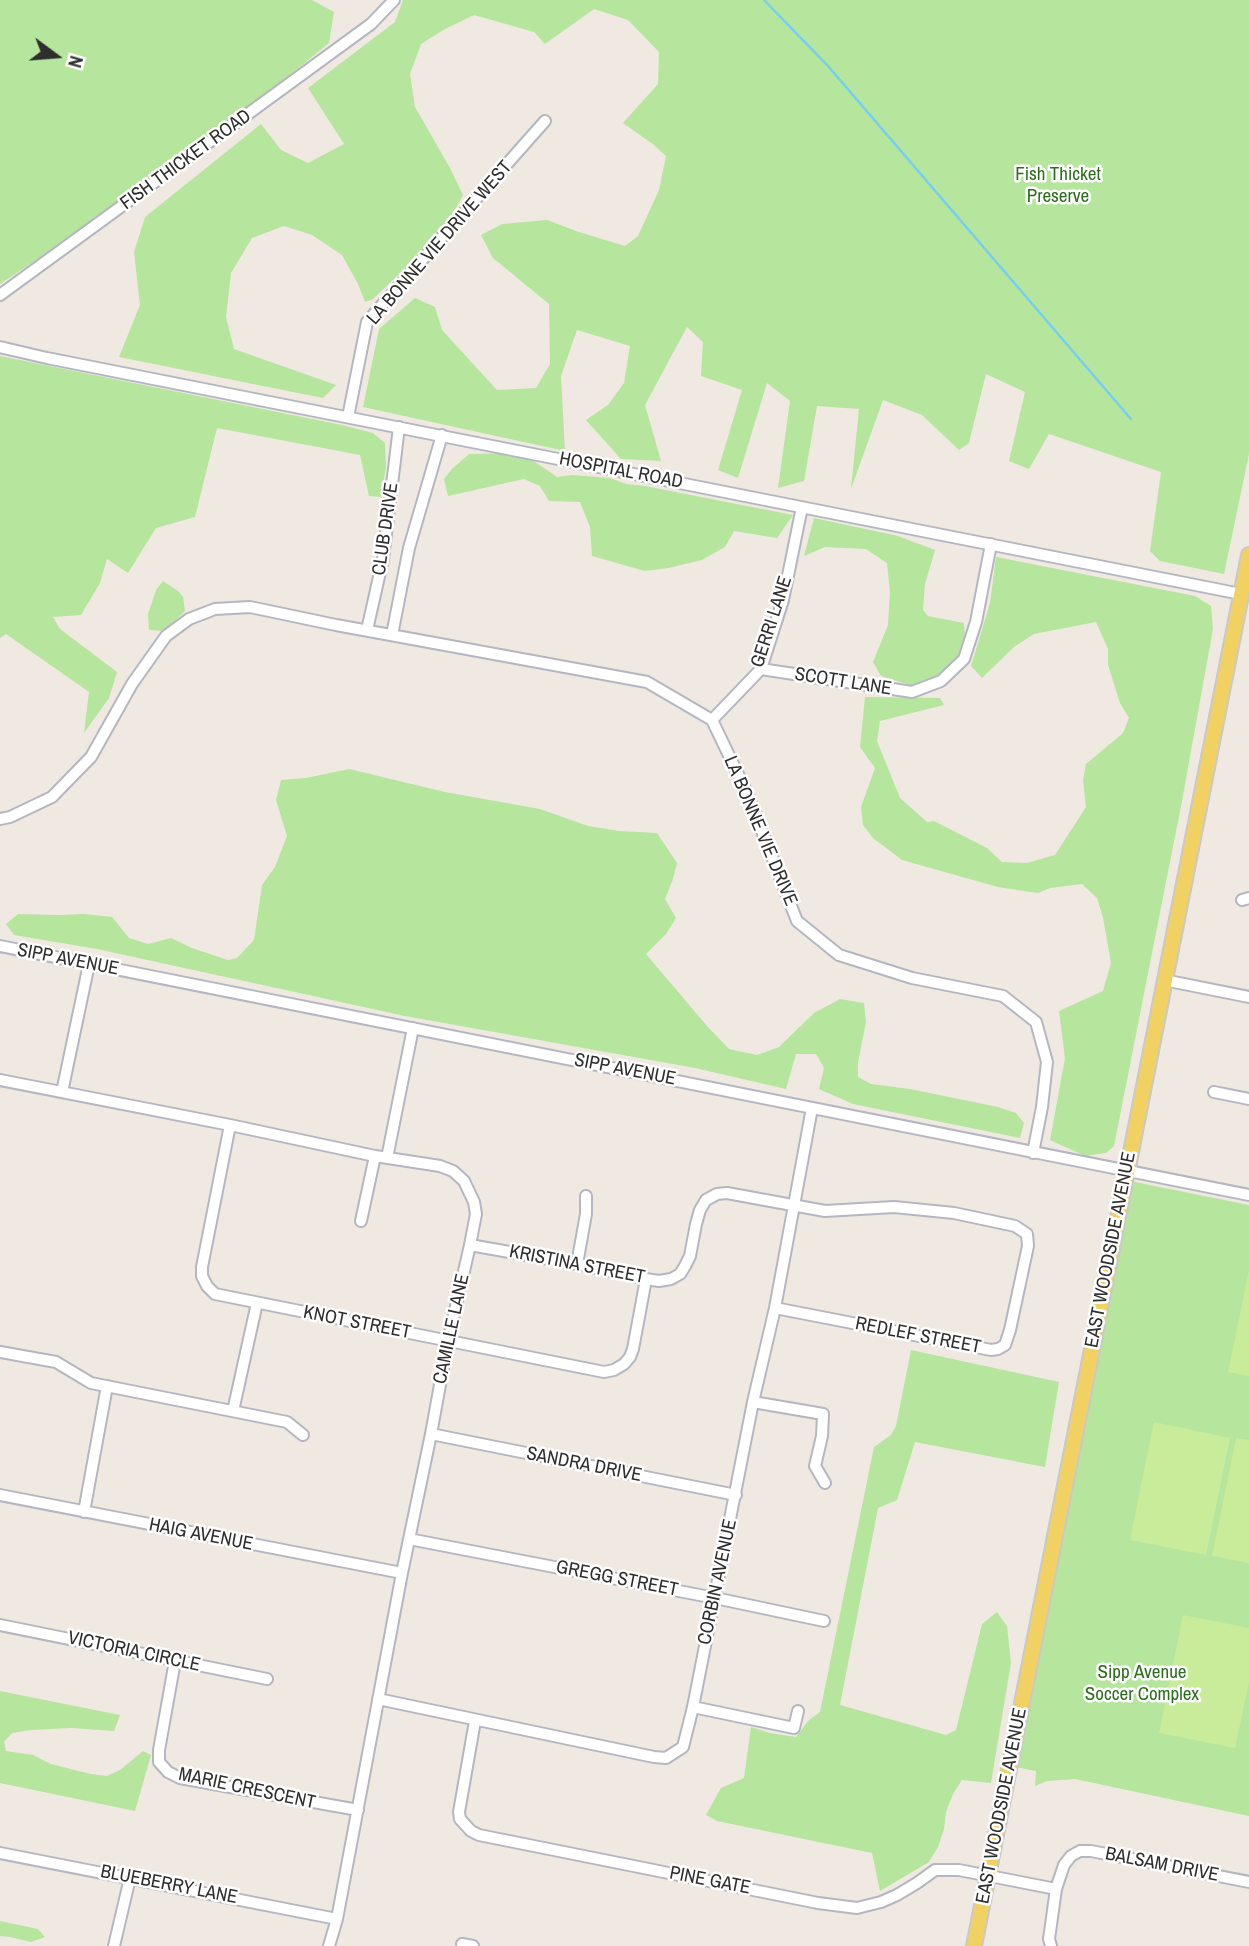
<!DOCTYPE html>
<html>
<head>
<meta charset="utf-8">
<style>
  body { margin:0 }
  #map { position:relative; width:1249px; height:1946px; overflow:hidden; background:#efe9e1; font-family:"Archivo Narrow",sans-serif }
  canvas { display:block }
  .north { position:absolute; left:21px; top:21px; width:70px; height:70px; -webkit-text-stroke:5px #fff; paint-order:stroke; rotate:106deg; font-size:19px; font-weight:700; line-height:28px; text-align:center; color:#2e2e2e }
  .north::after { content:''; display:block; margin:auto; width:24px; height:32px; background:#2e2e2e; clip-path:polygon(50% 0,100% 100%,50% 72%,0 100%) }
</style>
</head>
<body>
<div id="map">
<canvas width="1249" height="1946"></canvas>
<div class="north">N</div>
</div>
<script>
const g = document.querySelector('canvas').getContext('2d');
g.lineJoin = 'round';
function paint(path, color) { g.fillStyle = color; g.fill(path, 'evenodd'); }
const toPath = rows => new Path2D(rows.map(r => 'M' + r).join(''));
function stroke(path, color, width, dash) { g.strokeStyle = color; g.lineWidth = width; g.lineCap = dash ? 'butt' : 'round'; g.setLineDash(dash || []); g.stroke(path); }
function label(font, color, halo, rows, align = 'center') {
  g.font = font + ' "Archivo Narrow",sans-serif'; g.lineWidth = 5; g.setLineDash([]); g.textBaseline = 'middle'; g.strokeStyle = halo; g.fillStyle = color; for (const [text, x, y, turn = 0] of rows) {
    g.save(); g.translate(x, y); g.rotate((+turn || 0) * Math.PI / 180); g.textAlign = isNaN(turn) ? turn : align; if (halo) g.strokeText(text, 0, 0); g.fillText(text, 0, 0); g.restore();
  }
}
paint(toPath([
  [0,0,312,0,334,12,329,43,285,79,74,235,0,284],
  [403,0,1249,0,1249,454,1224,574,1160,561,1150,551,1161,472,1049,434,1029,469,1009,461,1025,392,986,374,969,443,959,450,922,415,883,400,851,489,859,409,817,406,804,481,778,488,790,401,767,383,738,478,718,470,742,390,701,376,703,342,687,327,645,405,661,461,621,459,586,420,608,405,624,383,630,346,577,330,561,376,565,451,363,407,379,329,415,298,435,307,442,330,497,390,536,388,550,364,549,304,493,258,481,235,502,224,547,220,579,232,625,246,638,236,659,190,666,156,654,145,623,123,658,84,659,52,628,20,594,9,545,44,534,32,474,15,445,29,421,44,410,74,415,107,450,168,463,195,443,232,373,299,365,302,358,284,342,255,312,235,284,226,252,238,231,273,226,317,234,349,336,385,323,398,119,357,140,305,134,252,145,217,261,124,281,150,308,163,344,144,308,88,395,22],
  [0,356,342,425,373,433,385,443,386,467,381,497,369,496,360,455,217,428,195,517,156,528,128,573,107,559,100,583,81,615,53,617,60,629,117,672,109,698,84,733,89,692,6,634,0,638],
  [517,453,535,462,557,477,572,475,610,478,626,484,645,486,793,515,777,538,734,531,725,547,702,560,668,568,645,571,592,556,590,527,580,502,549,501,540,486,524,479,448,496,444,479,452,469,469,454],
  [814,518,898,536,935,550,925,584,923,610,928,616,964,623,965,637,956,660,938,675,913,686,881,676,873,662,888,625,890,592,887,563,866,549,825,547,804,556],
  [996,557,1195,596,1211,606,1213,629,1182,801,1114,1146,1106,1153,1085,1156,1050,1140,1065,1058,1059,1011,1103,991,1111,963,1103,917,1097,898,1082,884,1050,888,1038,893,998,887,902,860,873,838,863,825,861,807,875,768,860,747,865,697,940,698,944,705,880,721,877,741,900,798,927,822,934,821,987,848,1002,862,1027,863,1055,855,1086,807,1083,780,1086,764,1123,733,1129,718,1120,703,1108,665,1108,649,1096,622,1034,634,1014,647,982,678,971,666,990,603],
  [163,581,178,591,183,597,185,611,164,631,149,630,148,614,156,590],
  [349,769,445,792,540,809,588,826,619,831,657,833,677,863,673,879,665,899,676,918,666,934,646,954,707,1026,729,1049,757,1055,779,1047,814,1013,840,999,864,1003,866,1022,858,1063,858,1077,871,1084,910,1089,998,1107,1016,1113,1024,1123,1020,1138,853,1104,819,1089,824,1068,816,1054,796,1054,786,1089,695,1068,405,1016,97,949,14,935,6,924,18,914,59,915,84,914,112,917,129,938,148,944,171,938,192,948,228,960,237,958,254,940,262,885,275,867,287,836,276,800,281,780,306,778],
  [1130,1181,1249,1205,1249,1816,1075,1779,1047,1781,1035,1786,1036,1771,1016,1767],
  [911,1350,1059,1382,1045,1467,915,1442,897,1500,878,1508,840,1705,946,1735,956,1730,982,1624,997,1612,1007,1626,1011,1663,991,1783,962,1780,953,1794,946,1812,944,1829,938,1847,929,1862,880,1891,872,1853,717,1821,706,1815,721,1788,744,1778,751,1727,770,1733,796,1737,809,1720,820,1712,874,1447,891,1435,896,1426],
  [0,1691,120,1715,114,1731,71,1728,30,1730,12,1733,4,1742,6,1751,33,1755,51,1764,91,1774,107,1776,120,1770,143,1751,151,1755,135,1811,0,1783],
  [0,1921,38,1929,45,1937,31,1942,10,1937,0,1936]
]), '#b6e59e');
paint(toPath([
  [1249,1270,1249,1376,1228,1372],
  [1154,1422,1230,1438,1206,1555,1130,1540],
  [1236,1438,1249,1440,1249,1563,1212,1556],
  [1183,1615,1249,1628,1249,1682,1235,1748,1159,1733]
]), '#c9ec9a');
stroke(toPath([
  [764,0,828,66,1131,419]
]), '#75cff0', 2.5);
const minor = toPath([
  [0,295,371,24,394,0],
  [0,347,47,358,1241,594],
  [348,417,367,322,545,121],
  [367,630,383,559,399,427],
  [392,635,409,548,442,435],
  [761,669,912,692,941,681,964,659,976,622,991,544],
  [712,720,761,669,783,600,802,507],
  [0,819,10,817,52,797,91,757,132,684,166,636,189,619,215,609,250,607,336,625,647,682,712,720,748,795,797,921,839,955,912,978,1003,996,1036,1022,1047,1062,1042,1107,1033,1153],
  [1242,900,1249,898],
  [0,946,1249,1195],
  [1164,980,1249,997],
  [0,1080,230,1125,375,1156,440,1166,453,1171,464,1181,474,1202,476,1214,470,1245,448,1341,431,1434,402,1573,337,1919,329,1946],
  [62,1092,89,964],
  [1214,1092,1249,1099],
  [230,1125,202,1267,202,1276,207,1286,215,1294,604,1372,614,1370,624,1364,630,1357,633,1349,646,1279],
  [387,1158,413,1028],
  [361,1221,375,1156],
  [470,1245,577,1264,646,1279,659,1281,671,1279,680,1274,685,1266,690,1256,696,1224,700,1210,706,1200,717,1194,727,1193,825,1211,894,1207,954,1213,1015,1226,1027,1234,1028,1246,1010,1330,1005,1345,998,1349,991,1350,775,1308],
  [577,1264,586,1214,586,1196],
  [0,1352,56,1362,91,1383,287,1422,303,1435],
  [753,1402,823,1414,822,1436,815,1466,825,1483],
  [233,1411,257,1303],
  [431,1434,736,1495],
  [0,1495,402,1573],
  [84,1512,107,1386],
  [409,1539,715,1598,824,1621],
  [0,1625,267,1679],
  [175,1661,159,1750,159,1762,168,1772,180,1778,358,1810],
  [378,1699,654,1757,666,1758,683,1747,693,1707,753,1402,775,1308,812,1108],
  [693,1707,794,1728,798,1711],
  [475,1721,459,1812,460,1819,471,1831,479,1835,818,1903,857,1908,881,1902,897,1895,917,1883,935,1870,959,1870,1056,1889],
  [0,1853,337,1919],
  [462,1944,473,1946],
  [114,1946,130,1878],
  [1051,1946,1049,1939,1056,1889,1064,1865,1071,1856,1080,1851,1091,1851,1249,1882]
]);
const major = toPath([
  [974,1946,1249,555]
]);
stroke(minor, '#b4b7c1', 14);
stroke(major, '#c9c9c9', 18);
stroke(minor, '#fff', 10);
stroke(major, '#f2d163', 14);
label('19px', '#2e2e2e', '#fff', [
  ["FISH THICKET ROAD",186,160,-36],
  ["LA BONNE VIE DRIVE WEST",440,243,-49],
  ["HOSPITAL ROAD",621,471,11],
  ["CLUB DRIVE",386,529,-82],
  ["GERRI LANE",772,622,-72],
  ["SCOTT LANE",843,682,9],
  ["LA BONNE VIE DRIVE",760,831,67],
  ["SIPP AVENUE",68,960,11],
  ["SIPP AVENUE",625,1070,11],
  ["EAST WOODSIDE AVENUE",1111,1250,-79],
  ["KRISTINA STREET",577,1265,11],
  ["KNOT STREET",357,1323,11],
  ["CAMILLE LANE",452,1329,-78],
  ["REDLEF STREET",918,1336,11],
  ["SANDRA DRIVE",584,1465,11],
  ["HAIG AVENUE",201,1535,11],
  ["GREGG STREET",617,1579,11],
  ["CORBIN AVENUE",718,1582,-78],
  ["VICTORIA CIRCLE",134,1652,12],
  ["MARIE CRESCENT",247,1789,12],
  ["EAST WOODSIDE AVENUE",1002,1806,-79],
  ["BALSAM DRIVE",1162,1865,11],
  ["PINE GATE",710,1881,11],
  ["BLUEBERRY LANE",169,1885,11]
]);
label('19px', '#2c6e1b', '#fff', [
  ["Fish Thicket",1058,175],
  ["Preserve",1058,197],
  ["Sipp Avenue",1142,1673],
  ["Soccer Complex",1142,1695]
]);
</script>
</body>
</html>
